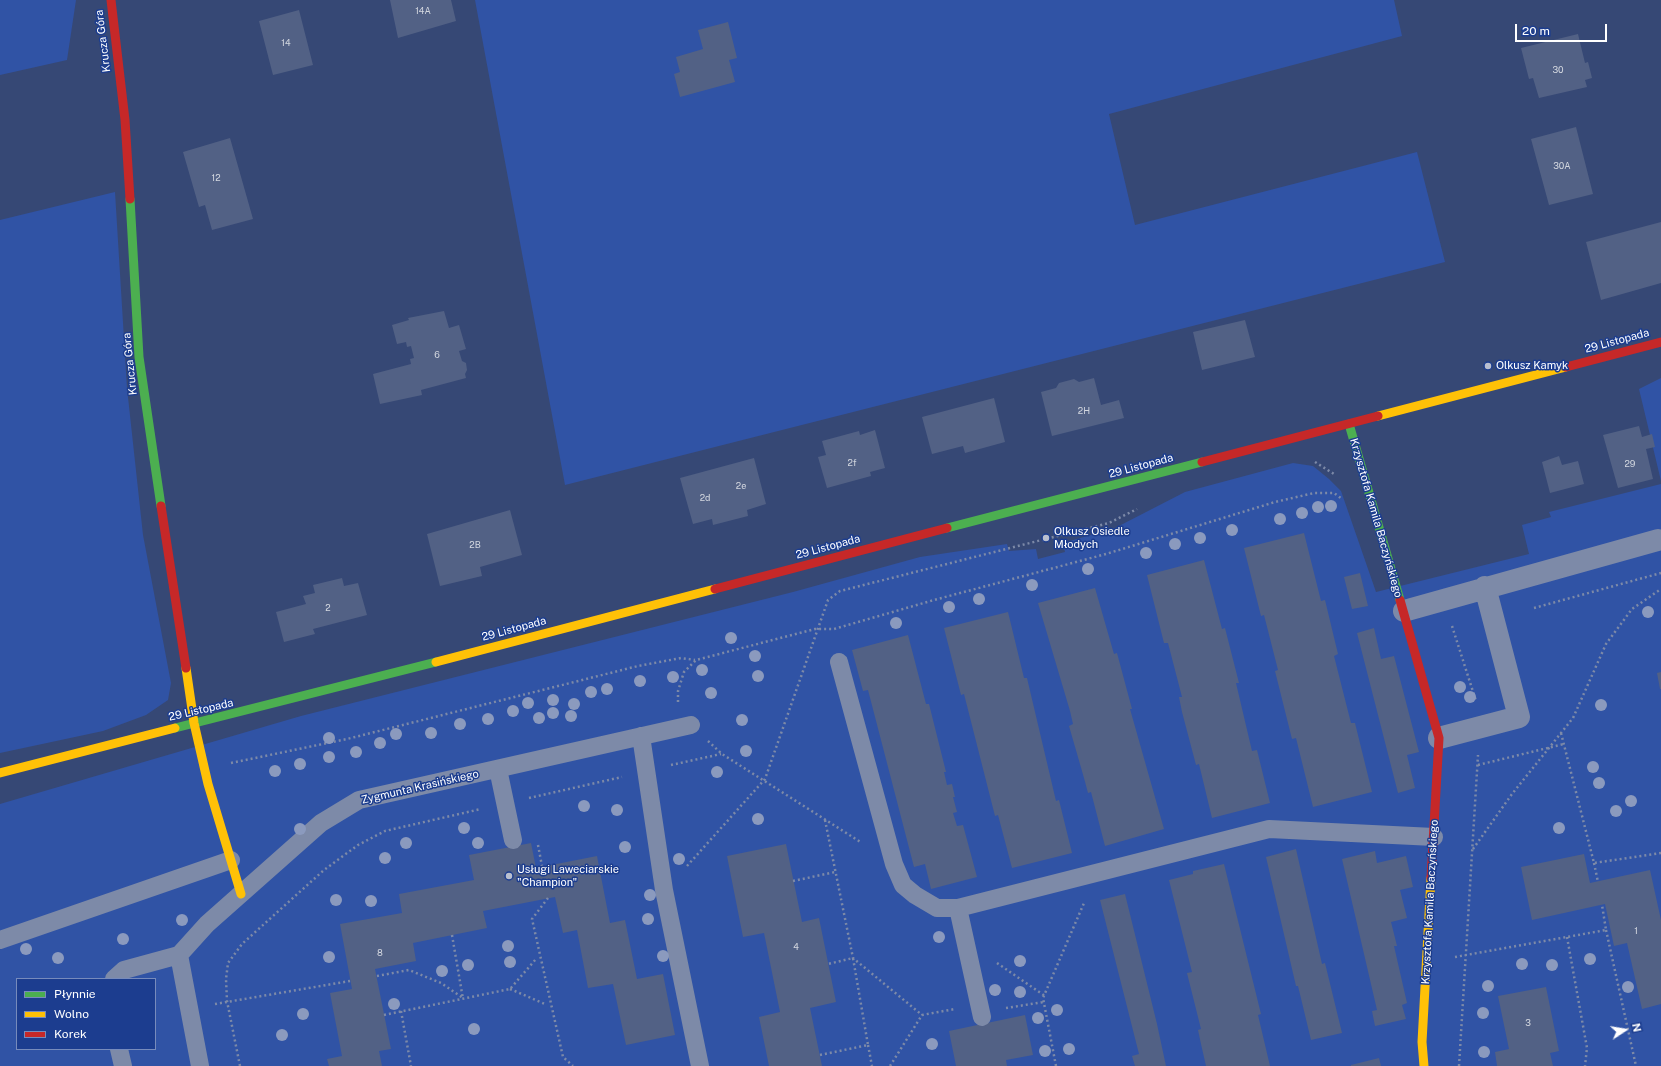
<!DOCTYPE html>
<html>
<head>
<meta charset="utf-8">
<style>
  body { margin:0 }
  #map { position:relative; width:1661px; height:1066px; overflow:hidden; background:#364875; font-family:"Public Sans",sans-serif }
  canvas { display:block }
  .legend { position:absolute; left:16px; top:978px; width:140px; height:72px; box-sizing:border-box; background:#1c3d8f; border:1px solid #778bbc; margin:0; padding:5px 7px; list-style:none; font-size:12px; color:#fff }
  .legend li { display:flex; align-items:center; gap:8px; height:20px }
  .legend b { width:20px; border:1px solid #778bbc }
  .north { position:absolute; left:1605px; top:1010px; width:40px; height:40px; -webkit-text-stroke:3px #1c3d8f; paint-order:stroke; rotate:78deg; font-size:11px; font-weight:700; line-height:16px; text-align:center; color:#fff }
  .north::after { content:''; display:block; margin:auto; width:14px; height:18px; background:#fff; clip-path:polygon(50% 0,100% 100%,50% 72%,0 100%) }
  .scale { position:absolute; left:1515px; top:24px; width:92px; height:18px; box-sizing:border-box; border:2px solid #fff; border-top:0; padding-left:5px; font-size:12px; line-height:14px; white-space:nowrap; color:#fff; -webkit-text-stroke:3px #1c3d8f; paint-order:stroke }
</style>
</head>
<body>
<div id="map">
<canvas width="1661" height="1066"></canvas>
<ul class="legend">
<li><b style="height:5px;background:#4caf50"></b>Płynnie</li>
<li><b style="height:5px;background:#ffc107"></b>Wolno</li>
<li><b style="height:5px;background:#c62828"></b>Korek</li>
</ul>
<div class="north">N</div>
<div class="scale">20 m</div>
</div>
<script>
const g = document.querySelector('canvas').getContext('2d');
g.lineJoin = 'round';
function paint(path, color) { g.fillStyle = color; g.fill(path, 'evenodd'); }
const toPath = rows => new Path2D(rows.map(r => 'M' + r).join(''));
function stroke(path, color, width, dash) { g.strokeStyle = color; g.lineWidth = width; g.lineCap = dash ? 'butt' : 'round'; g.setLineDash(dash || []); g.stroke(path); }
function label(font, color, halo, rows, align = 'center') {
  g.font = font + ' "Public Sans",sans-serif'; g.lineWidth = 3; g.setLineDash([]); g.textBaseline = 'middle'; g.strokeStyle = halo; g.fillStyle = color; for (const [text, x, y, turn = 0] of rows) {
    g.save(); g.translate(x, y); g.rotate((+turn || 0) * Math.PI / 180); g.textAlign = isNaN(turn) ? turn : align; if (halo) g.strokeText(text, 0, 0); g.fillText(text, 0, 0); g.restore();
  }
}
paint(toPath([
  [0,0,76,0,67,60,0,75],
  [475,0,1394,0,1402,36,1109,114,1135,225,1417,152,1445,262,565,485],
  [115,192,127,388,143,535,171,683,168,700,146,715,103,731,0,753,0,220],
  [1661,378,1661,481,1639,389],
  [1293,463,1313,466,1329,479,1341,491,1376,592,1529,554,1522,525,1551,517,1549,512,1661,484,1661,1066,0,1066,0,804,301,716,793,592,920,557,1007,544,1009,551,1036,549,1038,559,1065,552,1063,543,1115,528,1185,492],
  [17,979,155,979,155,1049,17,1049]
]), '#3053a5');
paint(toPath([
  [390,0,451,0,456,21,398,38],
  [299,10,313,65,273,75,259,21],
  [728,22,737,58,729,60,735,82,680,97,674,74,680,72,676,57,703,49,698,30],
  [1578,34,1585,63,1588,62,1592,78,1585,80,1587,87,1539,98,1533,78,1529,79,1521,48],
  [1576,127,1593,194,1549,205,1531,139],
  [230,138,253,219,212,230,205,205,199,207,183,152],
  [1661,222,1661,283,1601,300,1586,242],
  [444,311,449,328,459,325,466,349,459,351,462,361,466,363,467,370,465,374,466,378,421,390,422,395,380,404,373,374,411,364,410,359,414,358,411,346,407,347,406,342,397,344,392,325,409,320,408,318],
  [1245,320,1255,357,1202,370,1193,332],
  [1094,378,1101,405,1119,400,1124,418,1052,436,1041,392,1056,388,1059,383,1074,379,1079,382],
  [994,398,1005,442,965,453,963,446,932,454,922,417],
  [1639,426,1642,437,1652,434,1655,447,1646,449,1653,479,1618,488,1603,435],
  [875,430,885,468,870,472,871,476,827,488,818,457,826,455,822,441,859,431,860,435],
  [1559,456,1562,465,1578,461,1584,484,1550,493,1542,462],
  [754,458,766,504,747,510,748,516,713,525,712,519,693,524,680,478],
  [510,510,522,555,480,567,482,576,440,586,427,534],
  [1304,533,1321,601,1325,600,1338,654,1334,656,1351,723,1355,723,1372,792,1313,807,1296,738,1292,739,1275,671,1278,670,1264,615,1261,616,1244,548],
  [1204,560,1222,629,1225,628,1239,683,1236,683,1252,751,1257,750,1270,803,1212,818,1199,764,1196,765,1182,712,1179,697,1182,697,1168,643,1164,643,1147,575],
  [1360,573,1368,606,1352,609,1344,577],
  [342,578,344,586,358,583,367,615,313,629,315,634,284,642,276,612,306,604,303,596,315,593,313,585],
  [1095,588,1114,654,1117,653,1132,709,1130,709,1164,829,1105,846,1091,792,1088,793,1084,778,1069,726,1073,724,1070,711,1038,603],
  [1008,612,1024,678,1027,678,1056,801,1059,800,1072,853,1012,868,998,815,995,816,964,694,961,695,944,628],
  [1374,628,1381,659,1394,656,1419,752,1407,755,1415,788,1398,793,1357,633],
  [908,635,926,704,929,704,946,772,944,772,947,785,952,784,955,797,953,797,957,812,953,813,957,826,963,825,977,877,931,889,925,864,914,867,868,690,863,691,852,650],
  [1661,672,1661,689,1660,689,1657,673],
  [531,843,536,868,597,856,610,923,625,920,637,979,663,974,675,1035,626,1045,613,984,588,988,577,930,563,933,555,897,483,911,487,928,413,943,416,961,375,969,391,1049,379,1051,382,1066,329,1066,327,1059,342,1056,330,993,352,989,340,924,402,913,399,894,474,880,469,855],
  [786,844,802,922,819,918,836,1002,810,1008,822,1066,769,1066,759,1017,780,1012,764,933,743,937,727,856],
  [1296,849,1322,964,1325,963,1342,1033,1311,1040,1298,986,1296,986,1266,857],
  [1375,851,1377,863,1406,856,1413,887,1400,890,1407,918,1391,922,1397,946,1394,946,1407,1003,1402,1005,1406,1019,1375,1026,1372,1011,1377,1010,1342,859],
  [1584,854,1590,883,1650,870,1661,920,1661,1004,1642,1009,1627,943,1614,946,1605,904,1532,920,1521,867],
  [1224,864,1261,1014,1258,1015,1270,1066,1206,1066,1201,1044,1198,1030,1201,1029,1187,973,1192,972,1169,880,1193,874,1193,871],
  [1125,894,1157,1024,1166,1066,1135,1066,1132,1056,1139,1054,1100,900],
  [1546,987,1559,1051,1550,1053,1553,1066,1497,1066,1495,1052,1509,1049,1498,996],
  [1025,1015,1033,1055,1006,1060,1007,1066,956,1066,949,1031],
  [1379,1058,1381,1066,1351,1066,1351,1065]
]), '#526185');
stroke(toPath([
  [1315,462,1334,474],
  [1534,608,1661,573],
  [1452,626,1476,701],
  [678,702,678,691,684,672,696,660,815,629,834,629,934,600,1106,554,1275,502,1314,493,1334,493,1342,499],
  [1561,733,1594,863,1661,853],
  [708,741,722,754,862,843],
  [231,763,347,739,638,666,681,658,695,660],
  [671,765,721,754],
  [1478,765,1564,744],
  [529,798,622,777],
  [825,820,853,958,922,1015],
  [538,845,542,866],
  [1473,849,1512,794,1573,718,1606,644,1632,609,1661,589],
  [1594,863,1598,882],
  [687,866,765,779,828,600,840,591,1109,523,1137,509],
  [793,881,835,872],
  [548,898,532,919,563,1057,573,1066],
  [1606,930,1636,1066],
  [452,935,463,999],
  [1567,937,1587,1048,1585,1066],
  [1455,957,1606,930,1602,905],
  [997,963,1045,996],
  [377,976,409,970,441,983,463,998],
  [510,989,545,1004],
  [215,1004,350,981],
  [1006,1008,1044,1002],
  [401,1011,411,1066],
  [384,1015,510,989,536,959],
  [868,1045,872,1066],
  [820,1055,868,1045,853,958,828,964],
  [240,1066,227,1001,226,979,228,963,242,944,324,870,358,845,385,831,481,809],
  [890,1066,922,1015,955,1009],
  [1056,1066,1043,998,1084,903],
  [1459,1066,1478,755]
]), '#7d8aa8', 2.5, [2, 3]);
stroke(toPath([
  [839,662,894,864,903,885,915,895,937,908,958,908,1269,829,1434,837],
  [641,736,664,890,700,1066],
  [498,769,513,840],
  [958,908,982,1017],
  [0,940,231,860],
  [179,955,207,924,321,823,359,800,691,725],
  [179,955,200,1066],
  [114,979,124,970,179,955],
  [119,1049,123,1066]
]), '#7d8aa8', 18);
stroke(toPath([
  [1404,611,1658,540],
  [1439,738,1519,717,1485,587]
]), '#7d8aa8', 22);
stroke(toPath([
  [130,199,139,357,161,506],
  [1349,424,1400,600],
  [947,528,1202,462],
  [175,728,436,662]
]), '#4caf50', 9);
stroke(toPath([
  [1378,416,1566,367],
  [436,662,715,589],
  [186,668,194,723,208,784,241,894],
  [0,773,175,728],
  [1424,1066,1422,1042,1431,878]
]), '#ffc107', 9);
stroke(toPath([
  [111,0,125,120,130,199],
  [1566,367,1661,342],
  [1202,462,1378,416],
  [161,506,186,668],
  [715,589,947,528],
  [1400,600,1439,738,1431,878]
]), '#c62828', 9);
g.fillStyle = '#8b9abe';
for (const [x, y] of [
  [1331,506],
  [1318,507],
  [1302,513],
  [1280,519],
  [1232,530],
  [1200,538],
  [1175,544],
  [1146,553],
  [1088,569],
  [1032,585],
  [979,599],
  [949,607],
  [1648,612],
  [896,623],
  [731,638],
  [755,656],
  [702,670],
  [758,676],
  [673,677],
  [640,681],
  [1460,687],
  [607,689],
  [591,692],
  [711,693],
  [1470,697],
  [553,700],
  [528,703],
  [574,704],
  [1601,705],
  [513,711],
  [553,713],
  [571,716],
  [539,718],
  [488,719],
  [742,720],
  [460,724],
  [431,733],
  [396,734],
  [329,738],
  [380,743],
  [746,751],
  [356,752],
  [329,757],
  [300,764],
  [1593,767],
  [275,771],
  [717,772],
  [1599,783],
  [1631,801],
  [584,806],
  [617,810],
  [1616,811],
  [758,819],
  [464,828],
  [1559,828],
  [300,829],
  [406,843],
  [478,843],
  [625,847],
  [385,858],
  [679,859],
  [650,895],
  [336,900],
  [371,901],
  [648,919],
  [182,920],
  [939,937],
  [123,939],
  [508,946],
  [26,949],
  [663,956],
  [329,957],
  [58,958],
  [1590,959],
  [1020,961],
  [510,962],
  [1522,964],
  [468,965],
  [1552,965],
  [442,971],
  [1488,986],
  [1628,987],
  [995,990],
  [1020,992],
  [394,1004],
  [1057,1010],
  [1483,1013],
  [303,1014],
  [1038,1018],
  [474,1029],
  [282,1035],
  [932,1044],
  [1069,1049],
  [1045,1051],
  [1484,1052]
]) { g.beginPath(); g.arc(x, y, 6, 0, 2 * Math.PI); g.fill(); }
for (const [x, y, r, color] of [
  [1488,366,4,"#b9bfcf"],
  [1046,538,4,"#b9bfcf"],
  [509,876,4,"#b9bfcf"]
]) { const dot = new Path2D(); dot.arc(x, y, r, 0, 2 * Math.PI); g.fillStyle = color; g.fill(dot); stroke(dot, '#1c3d8f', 1.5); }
label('9px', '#d4d8e0', null, [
  ["14A",423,11],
  ["14",286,43],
  ["30",1558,70],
  ["30A",1562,166],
  ["12",216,178],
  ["6",437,355],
  ["2H",1084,411],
  ["2f",852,463],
  ["29",1630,464],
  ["2e",741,486],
  ["2d",705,498],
  ["2B",475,545],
  ["2",328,608],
  ["1",1636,931],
  ["4",796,947],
  ["8",380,953],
  ["3",1528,1023]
]);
label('11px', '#fff', '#1c3d8f', [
  ["Krucza Góra",103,41,-97],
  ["29 Listopada",1617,341,-15],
  ["Krucza Góra",130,364,-96],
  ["29 Listopada",1141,466,-15],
  ["Krzysztofa Kamila Baczyńskiego",1376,518,74],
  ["29 Listopada",828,547,-15],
  ["29 Listopada",514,629,-15],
  ["29 Listopada",201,710,-13],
  ["Zygmunta Krasińskiego",420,787,-13],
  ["Krzysztofa Kamila Baczyńskiego",1430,902,-87]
]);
label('11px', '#fff', '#1c3d8f', [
  ["Olkusz Kamyk",1496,366],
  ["Olkusz Osiedle",1054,532],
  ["Młodych",1054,545],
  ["Usługi Laweciarskie",517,870],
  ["\"Champion\"",517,883]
], 'left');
</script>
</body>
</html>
